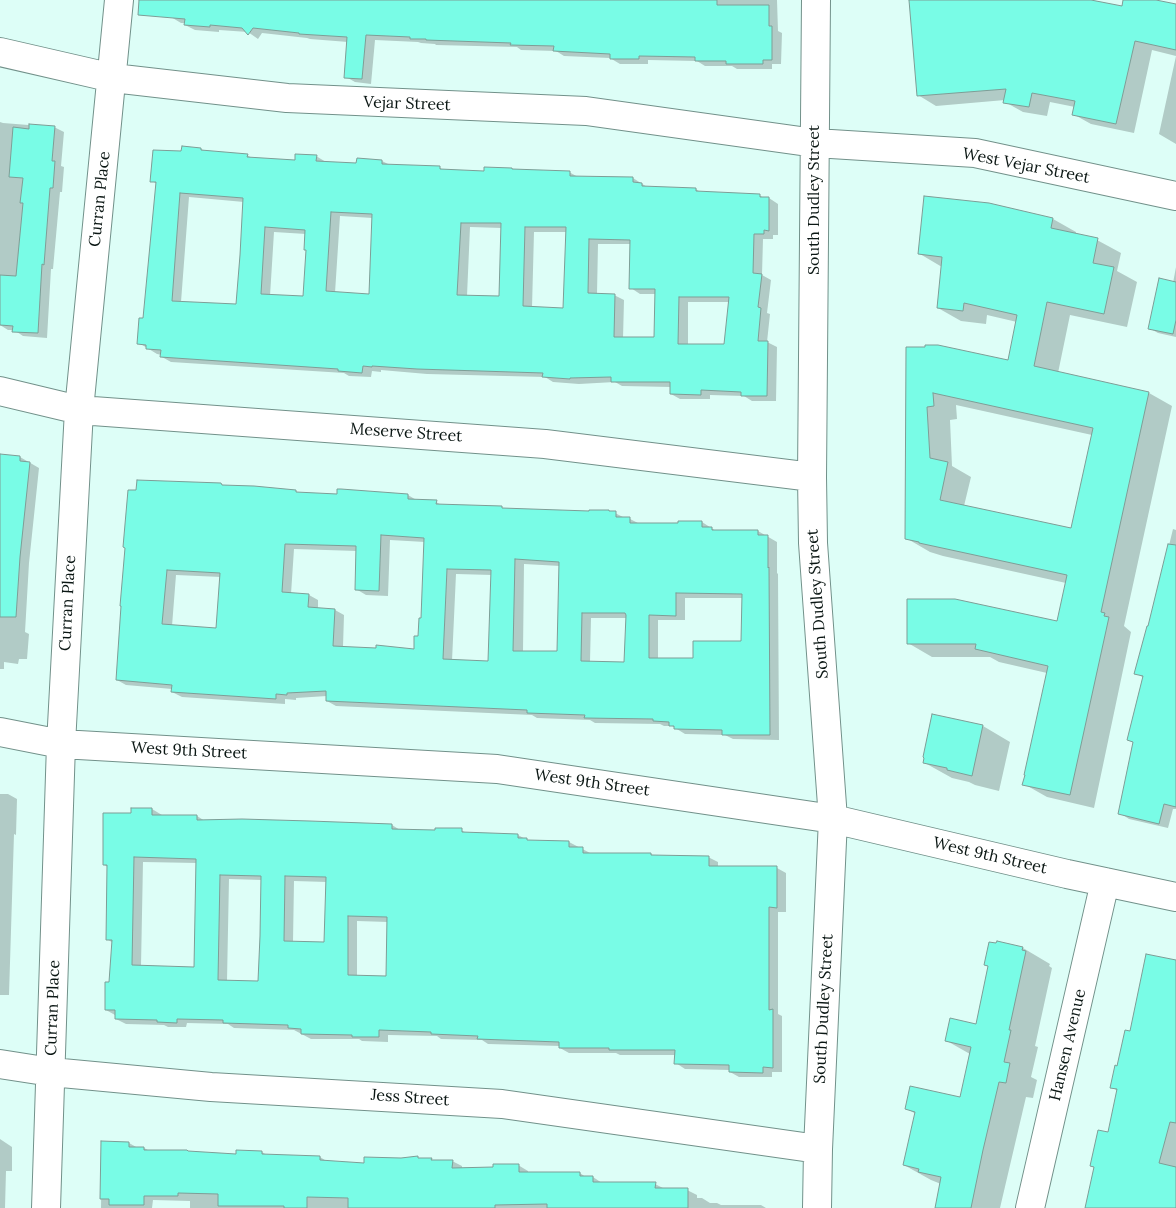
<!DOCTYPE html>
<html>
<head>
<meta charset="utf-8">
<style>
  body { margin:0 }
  canvas { display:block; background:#ddfef7 }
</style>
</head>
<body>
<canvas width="1176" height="1208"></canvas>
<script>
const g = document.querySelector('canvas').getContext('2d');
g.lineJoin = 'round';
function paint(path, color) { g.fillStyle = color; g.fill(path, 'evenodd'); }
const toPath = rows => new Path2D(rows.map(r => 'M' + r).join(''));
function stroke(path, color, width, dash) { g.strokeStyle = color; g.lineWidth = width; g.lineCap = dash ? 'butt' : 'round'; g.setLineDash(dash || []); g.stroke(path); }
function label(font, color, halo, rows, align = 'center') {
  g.font = font + ' Lora,serif'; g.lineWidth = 4.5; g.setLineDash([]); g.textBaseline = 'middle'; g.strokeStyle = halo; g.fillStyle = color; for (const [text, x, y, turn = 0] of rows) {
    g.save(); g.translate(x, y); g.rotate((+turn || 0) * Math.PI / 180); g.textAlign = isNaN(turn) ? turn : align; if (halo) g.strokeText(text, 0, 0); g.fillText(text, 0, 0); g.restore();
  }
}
paint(toPath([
  [164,0,777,0,778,31,782,33,781,64,772,64,772,69,737,69,732,66,705,66,697,61,648,60,648,64,620,64,610,58,564,56,556,51,521,50,517,47,436,45,435,44,421,43,418,42,375,40,371,84,355,82,346,77,348,42,310,39,307,38,262,33,258,39,248,32,219,30,219,32,195,30,185,25,186,23,181,23,171,17],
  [910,0,1085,0,1123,8,1125,0,1147,0,1176,6,1176,144,1159,134,1176,56,1152,50,1134,133,1091,124,1073,114,1075,107,1050,102,1047,116,1023,112,1005,102,1005,100,936,106,918,95],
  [0,122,3,123,54,127,64,132,61,166,64,167,62,192,60,192,53,269,51,269,47,338,23,336,14,330,8,330,0,325],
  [201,149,206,152,247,155,253,159,296,162,316,156,326,162,357,164,358,159,382,161,390,165,440,168,445,171,569,172,578,177,633,178,647,187,696,189,701,193,759,195,764,198,769,198,778,204,778,235,773,235,773,239,763,239,762,275,771,280,767,313,770,314,767,342,777,347,776,401,752,401,744,396,710,395,710,399,680,399,671,394,671,387,622,386,615,382,579,384,553,382,545,377,427,374,381,370,381,372,372,371,371,377,349,376,344,373,171,362,162,357,162,355,157,354,139,343,144,319,157,184,152,181,182,153],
  [189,197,244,202,237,305,181,302],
  [340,216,373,218,370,296,335,293],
  [470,227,502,228,501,297,467,296],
  [274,232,306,234,307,250,304,297,270,296],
  [534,232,567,232,564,309,532,308],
  [598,244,631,244,631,288,640,294,656,294,655,339,623,339,624,300,614,295,597,294],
  [688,302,730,302,725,345,688,345],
  [988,204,1053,219,1076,232,1076,235,1097,240,1121,253,1117,271,1137,282,1127,327,1070,315,1058,373,1149,393,1172,406,1124,626,1131,632,1094,808,1047,797,1024,784,1047,673,999,662,990,657,932,657,908,643,1058,623,1066,583,943,556,930,552,906,538,907,349,1009,362,1017,322,987,315,986,324,961,321,938,308,942,267,920,254],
  [956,405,1092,435,1072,530,964,506,971,477,952,466,950,420,957,419],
  [1176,267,1176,337,1158,333,1149,328,1173,283],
  [0,456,20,457,39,468,29,563,25,632,29,634,27,659,19,659,18,664,4,662,4,669,0,669],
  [221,484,225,486,295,491,300,493,338,496,408,495,418,501,436,502,443,506,501,507,506,510,615,513,625,518,630,519,640,524,702,522,716,531,758,531,777,542,777,573,778,574,779,740,733,739,725,735,685,734,672,726,664,726,660,724,595,723,590,720,537,718,532,715,336,706,327,701,327,696,296,698,296,700,285,699,285,704,182,697,172,692,172,689,126,685,117,680,123,606],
  [390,540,425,542,422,619,419,638,415,650,343,647,344,615,335,610,318,609,318,600,309,595,291,594,294,549,357,551,356,589,366,595,388,596],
  [524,564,560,566,558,652,523,652],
  [456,574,492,575,490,662,452,661],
  [176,575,221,577,217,630,172,626],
  [685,598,743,598,743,642,694,659,658,659,658,620,685,620],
  [591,618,627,618,626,663,590,662],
  [1173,529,1176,530,1176,809,1173,809,1168,828,1129,819,1120,813,1134,743,1128,740,1144,678,1136,673,1149,627],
  [983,726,1010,742,999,791,975,785,969,782,952,778,925,763],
  [0,794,8,794,17,799,16,835,14,834,9,995,0,995],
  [152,809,162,815,162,816,197,816,205,821,392,825,400,830,436,831,461,830,468,834,518,835,529,841,569,842,592,854,651,854,656,857,708,857,718,862,718,867,777,868,786,873,786,912,778,912,778,1014,782,1016,782,1072,772,1072,772,1077,739,1077,730,1072,730,1070,685,1069,676,1063,676,1055,620,1055,616,1053,569,1053,560,1048,560,1046,488,1044,482,1040,441,1039,437,1036,388,1035,388,1042,362,1041,359,1039,311,1039,294,1030,234,1028,228,1024,187,1023,186,1027,168,1027,164,1025,126,1024,116,1019,115,1015,106,1010,110,984,113,943,107,939,108,867,104,865,132,814,132,810],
  [143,862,197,863,196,969,141,966],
  [229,879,262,880,259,982,227,981],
  [294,881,327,882,326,943,293,942],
  [357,921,388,922,388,977,357,976],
  [998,943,1023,948,1050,964,1049,966,1052,968,1035,1046,1038,1047,1031,1077,1037,1080,1033,1098,1026,1097,1000,1208,936,1208,941,1184,931,1180,904,1165,916,1114,907,1109,961,1098,970,1054,947,1041,977,1026,989,967,986,965],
  [1176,961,1176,1208,1086,1208,1109,1134,1118,1091,1111,1087,1131,1032],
  [0,1139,12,1147,12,1171,6,1171,5,1208,0,1208],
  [102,1143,129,1143,138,1148,144,1148,150,1151,238,1155,262,1152,268,1156,320,1157,328,1162,345,1163,353,1208,190,1208,190,1201,153,1200,152,1208,101,1208],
  [419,1159,431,1159,435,1161,452,1161,462,1166,462,1169,495,1169,518,1165,528,1171,528,1173,580,1173,587,1178,593,1177,602,1183,655,1184,665,1189,687,1190,697,1195,697,1198,702,1198,710,1203,717,1203,721,1205,761,1205,766,1208,382,1208]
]), '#0003');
const building = toPath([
  [139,0,717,0,717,5,769,5,769,26,772,26,772,60,763,60,763,64,726,64,726,61,695,61,695,57,639,56,639,59,610,59,610,54,553,51,554,46,510,45,511,43,426,40,426,39,410,39,410,37,366,35,362,79,344,78,347,37,299,34,299,33,253,28,248,35,242,28,210,25,210,27,184,25,185,19,138,15,139,0],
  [909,0,1091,0,1122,6,1123,0,1156,0,1176,4,1176,50,1135,41,1116,124,1072,115,1075,101,1032,93,1029,107,1003,103,1006,89,917,96,909,0],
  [29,124,55,126,52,161,55,161,53,188,50,188,44,265,42,264,38,333,12,332,13,326,0,325,0,275,16,276,23,203,20,203,23,178,9,177,13,127,29,129,29,124],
  [182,146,201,148,201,150,248,154,247,157,295,160,295,154,317,155,316,161,356,163,357,158,382,160,382,164,440,166,440,169,484,171,484,167,512,168,512,169,570,171,570,176,633,177,633,182,642,183,642,186,696,188,696,191,760,194,760,197,769,197,769,231,764,230,764,234,754,234,753,273,762,274,758,307,761,308,758,341,768,341,767,396,741,396,741,392,701,390,701,395,670,394,670,382,611,382,611,377,570,378,570,379,542,377,543,373,417,369,372,366,372,367,363,366,362,373,338,371,338,369,160,357,161,350,146,349,146,345,137,344,139,318,143,318,156,182,150,182,153,150,181,151,182,146],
  [180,193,243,198,240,255,236,304,172,301,180,193],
  [331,212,372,214,369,294,326,291,331,212],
  [461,223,501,223,499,296,457,295,461,223],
  [265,227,305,230,304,250,306,250,303,296,261,294,265,227],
  [525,227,566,227,563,308,523,306,525,227],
  [589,239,630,240,629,289,655,289,654,337,614,337,615,294,588,293,589,239],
  [679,297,729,297,724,344,678,344,679,297],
  [924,196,989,203,1053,218,1051,228,1098,238,1093,263,1114,267,1104,314,1047,302,1034,366,1149,392,1101,612,1105,613,1104,616,1109,617,1070,795,1022,785,1025,775,1024,775,1048,666,975,649,976,644,907,644,907,599,955,599,1057,621,1067,575,919,543,919,542,905,539,906,347,925,347,925,345,938,345,1008,360,1017,315,964,303,963,311,937,308,942,257,918,254,924,196],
  [933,393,1093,428,1071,528,940,500,948,462,930,458,927,407,934,406,933,393],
  [1159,278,1176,282,1176,320,1173,334,1148,329,1159,278],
  [0,454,20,456,20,461,30,462,20,557,16,617,0,617,0,454],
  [137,480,221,483,222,485,254,486,296,490,296,492,337,494,337,489,341,489,408,494,408,499,437,500,436,504,502,506,502,508,589,511,589,510,609,510,609,511,616,511,616,517,630,517,630,523,678,523,678,521,702,521,702,527,712,527,712,530,758,530,758,535,768,535,768,568,769,567,770,735,722,735,722,730,674,729,674,726,669,726,669,722,653,721,653,719,584,718,585,715,527,713,527,710,326,701,326,691,287,693,287,695,276,694,276,699,171,692,172,685,116,680,121,606,120,606,125,548,123,547,128,490,136,490,137,480],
  [381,535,424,538,421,618,419,618,418,636,414,636,414,649,376,645,376,648,333,646,335,609,308,607,309,594,282,592,285,544,356,546,355,590,379,591,381,535],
  [515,559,559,562,557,651,513,651,515,559],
  [447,569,491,570,488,661,443,659,447,569],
  [167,570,220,573,216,628,162,624,167,570],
  [676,593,742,594,741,641,693,641,693,658,649,658,649,615,676,616,676,593],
  [582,613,625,613,626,615,624,662,581,661,582,613],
  [1168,544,1176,545,1176,807,1164,804,1159,824,1118,814,1133,742,1127,740,1143,676,1134,674,1147,626,1148,626,1168,544],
  [932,714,983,725,972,776,947,770,947,768,923,763,924,758,923,757,932,714],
  [131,808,152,808,152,815,197,815,197,820,242,819,310,821,392,824,392,829,435,830,435,828,462,828,462,832,518,834,518,838,527,838,527,840,569,841,569,847,583,847,583,853,651,853,651,855,709,856,709,866,777,866,777,908,769,907,769,1010,773,1009,773,1068,763,1067,763,1073,729,1072,729,1065,674,1064,675,1050,609,1050,609,1048,559,1048,559,1042,477,1039,478,1036,431,1034,431,1032,379,1030,379,1037,352,1037,352,1035,301,1034,301,1029,288,1028,288,1025,223,1023,223,1020,177,1019,177,1023,157,1022,157,1020,115,1019,115,1010,105,1010,105,982,109,982,112,940,106,940,107,865,103,865,103,813,131,813,131,808],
  [134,857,196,859,194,967,132,965,134,857],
  [220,875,261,876,260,936,258,981,218,980,220,875],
  [285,876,326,877,324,942,284,941,285,876],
  [348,916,387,917,386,976,348,975,348,916],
  [997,941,1023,947,1022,950,1026,951,1009,1030,1011,1030,1004,1062,1010,1063,1006,1083,999,1082,983,1150,971,1208,935,1208,941,1177,918,1172,919,1169,903,1165,915,1112,905,1109,910,1086,960,1097,971,1047,945,1041,950,1018,976,1024,988,966,984,965,989,942,996,943,997,941],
  [1146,954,1176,960,1176,1123,1170,1122,1159,1163,1176,1167,1176,1208,1085,1208,1094,1167,1090,1166,1098,1130,1108,1132,1117,1089,1110,1088,1115,1065,1117,1066,1125,1030,1130,1031,1146,954],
  [101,1141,129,1142,129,1147,144,1147,144,1150,187,1150,188,1151,236,1154,236,1150,262,1151,262,1154,320,1156,320,1160,364,1163,364,1157,401,1158,418,1156,418,1158,432,1158,431,1160,453,1160,452,1168,493,1167,493,1164,519,1164,519,1172,580,1172,580,1176,593,1176,593,1182,656,1182,655,1188,688,1188,688,1208,547,1208,547,1204,495,1205,495,1208,348,1208,348,1198,307,1197,307,1208,284,1208,284,1206,218,1206,218,1194,178,1193,178,1196,144,1196,144,1205,109,1205,109,1199,100,1199,101,1141]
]);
paint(building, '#79fce6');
stroke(building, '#7e9d96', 1);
const minor = toPath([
  [816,0,812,477,813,543,833,819,818,1149,817,1208],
  [0,52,113,78,287,98,586,111,815,143,975,153,1176,196],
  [0,391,79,410,545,444,812,477],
  [0,732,61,744,497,769,833,819,1067,874,1176,897],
  [0,1064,51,1072,211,1087,502,1104,818,1149],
  [46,1208,61,744,79,410,119,0],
  [1030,1208,1105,882]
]);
stroke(minor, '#72918a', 30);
stroke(minor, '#fff', 28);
label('16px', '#0b1714', '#fff', [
  ["Vejar Street",407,104,2],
  ["West Vejar Street",1026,166,11],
  ["Curran Place",100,199,-84],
  ["South Dudley Street",814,200,-90],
  ["Meserve Street",406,433,4],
  ["Curran Place",68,603,-87],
  ["South Dudley Street",818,604,-94],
  ["West 9th Street",189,751,3],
  ["West 9th Street",592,783,8],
  ["West 9th Street",990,856,13],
  ["Curran Place",53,1008,-88],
  ["South Dudley Street",824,1009,-87],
  ["Hansen Avenue",1068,1045,-77],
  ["Jess Street",410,1098,4]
]);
</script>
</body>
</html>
